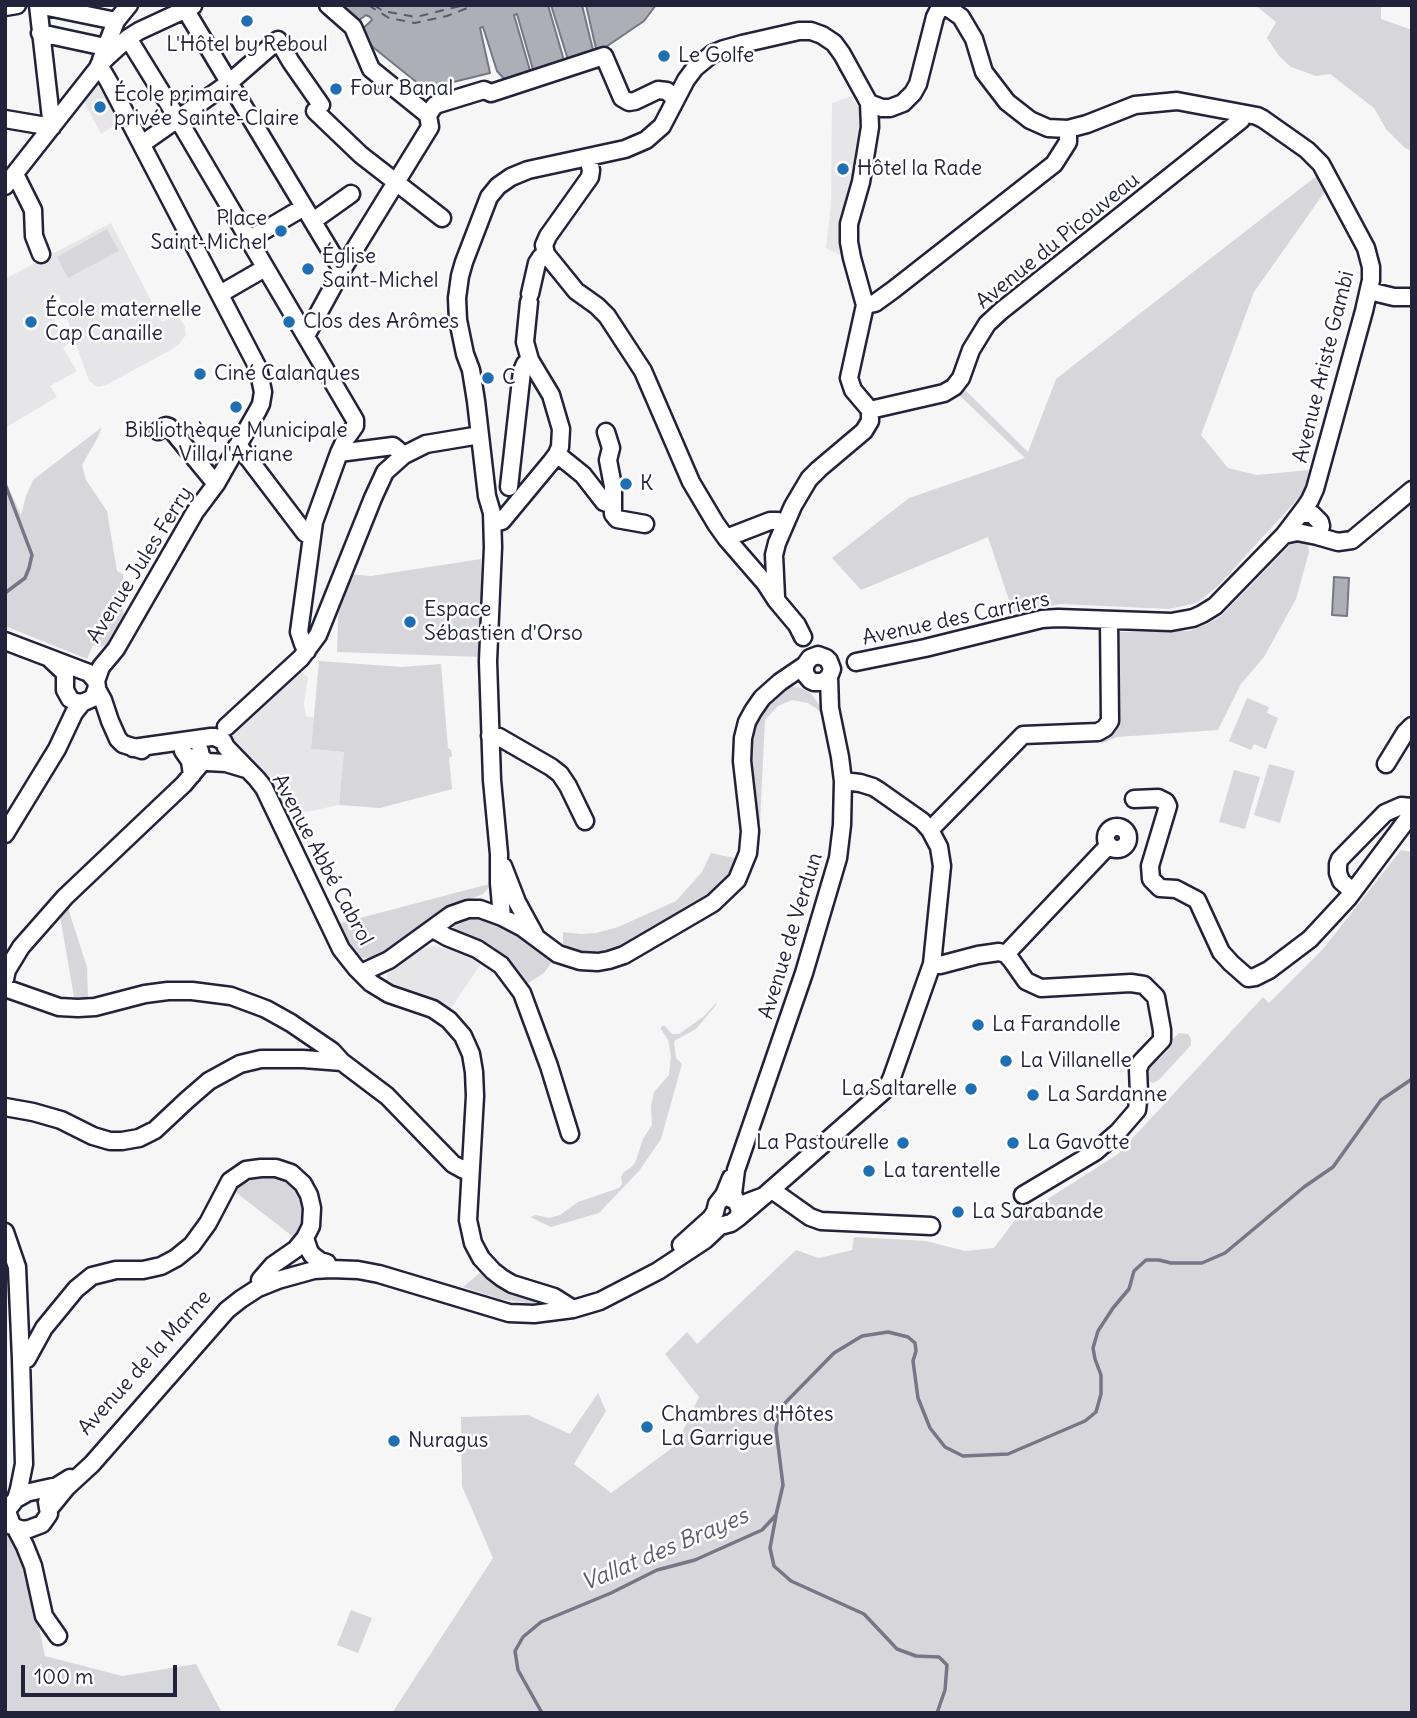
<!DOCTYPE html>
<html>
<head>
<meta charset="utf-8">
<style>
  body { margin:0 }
  #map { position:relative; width:1417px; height:1718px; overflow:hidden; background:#f6f6f7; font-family:Delius,sans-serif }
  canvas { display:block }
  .frame { position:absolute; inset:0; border:7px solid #22223b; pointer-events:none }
  .scale { position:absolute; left:21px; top:1665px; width:156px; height:32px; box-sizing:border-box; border:4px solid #22223b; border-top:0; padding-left:9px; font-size:21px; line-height:24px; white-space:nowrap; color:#22223b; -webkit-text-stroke:5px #fff; paint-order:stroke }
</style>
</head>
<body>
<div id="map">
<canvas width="1417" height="1718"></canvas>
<div class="frame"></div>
<div class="scale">100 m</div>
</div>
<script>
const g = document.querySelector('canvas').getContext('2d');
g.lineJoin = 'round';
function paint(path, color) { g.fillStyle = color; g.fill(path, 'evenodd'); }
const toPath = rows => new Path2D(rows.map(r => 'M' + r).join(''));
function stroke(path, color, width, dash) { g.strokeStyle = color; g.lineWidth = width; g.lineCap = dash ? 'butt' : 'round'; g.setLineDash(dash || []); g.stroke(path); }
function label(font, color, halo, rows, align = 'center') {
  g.font = font + ' Delius,sans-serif'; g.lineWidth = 5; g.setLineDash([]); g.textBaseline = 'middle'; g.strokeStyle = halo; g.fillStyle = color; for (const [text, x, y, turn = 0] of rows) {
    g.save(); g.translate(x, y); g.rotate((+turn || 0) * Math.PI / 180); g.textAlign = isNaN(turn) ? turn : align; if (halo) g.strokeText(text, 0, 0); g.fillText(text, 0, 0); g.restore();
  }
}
paint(toPath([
  [98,80,121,121,101,134,83,100],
  [852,96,862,115,862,120,841,236,842,256,826,248,831,204,832,103],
  [111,223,162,322,178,315,185,327,186,335,178,345,169,351,106,385,98,387,89,381,59,295,43,301,69,343,63,348,77,371,50,386,57,397,5,428,5,279],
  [297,671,308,677,304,704,306,716,314,717,311,749,344,752,339,805,291,815,264,772,228,735],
  [433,946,452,950,482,962,449,1011,439,1003,422,995,391,986,387,980,387,974,417,951]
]), '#e6e6e9');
paint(toPath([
  [1255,5,1381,5,1381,19,1412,30,1412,151,1405,148,1386,129,1374,108,1330,74,1316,76,1291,67,1279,56,1267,38,1276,22],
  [1319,174,1326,190,1254,292,1201,435,1228,468,1257,475,1309,470,1303,493,1218,586,1197,603,1169,609,1061,604,1013,612,988,537,861,590,832,558,909,498,1025,458,959,395,965,390,1028,452,1056,379],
  [107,229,119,251,68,278,57,257],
  [102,427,98,437,82,465,86,480,107,511,117,571,123,574,125,596,123,606,124,619,109,644,100,647,93,645,87,659,5,626,5,480,21,515,26,496,33,480],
  [1299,542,1305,542,1308,545,1309,552,1296,599,1264,657,1241,684,1218,730,1117,737,1101,744,1114,632,1189,631,1207,624,1221,616,1290,545],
  [481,559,482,657,337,652,339,592,348,574,371,576],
  [319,661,402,667,441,664,448,748,451,750,452,756,449,758,452,789,380,808,339,805,344,752,311,749],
  [792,687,801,688,811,693,821,708,825,718,817,709,808,703,792,700,778,706,765,720,760,823,754,822,748,749,752,727,761,712,776,695,785,689],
  [1247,698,1269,707,1267,713,1278,718,1266,749,1254,744,1251,750,1229,741],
  [1269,764,1295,771,1280,823,1254,815],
  [1234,770,1260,777,1245,829,1219,822],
  [1401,850,1412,852,1412,1713,392,1713,493,1558,462,1486,461,1417,528,1415,570,1434,598,1393,606,1411,574,1464,611,1493,676,1445,699,1397,665,1354,687,1332,697,1344,796,1250,819,1258,852,1250,854,1237,926,1241,965,1251,994,1248,1015,1220,1118,1154,1263,997,1269,1003,1323,949],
  [711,853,739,859,730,876,713,893,621,948,592,954,578,953,563,948,563,932,581,934,596,933,618,927,676,901,702,872],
  [493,883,483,894,443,910,374,959,361,957,350,947,341,923],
  [68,908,87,967,88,998,74,997,60,916],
  [474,916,498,922,554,959,544,973,524,986,456,934,453,925,461,917],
  [717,1002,716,1005,696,1029,674,1041,676,1058,682,1064,661,1139,639,1171,599,1213,551,1227,530,1217,536,1215,549,1218,560,1215,578,1202,619,1188,622,1184,621,1177,624,1172,630,1168,635,1163,643,1139,652,1125,651,1106,654,1092,669,1075,671,1056,668,1040,661,1029,662,1026,665,1026,672,1034,679,1034,703,1017],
  [1179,1033,1188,1034,1191,1038,1191,1045,1159,1080,1153,1083,1148,1081,1144,1078,1145,1069,1154,1058,1159,1059,1168,1050,1167,1045],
  [265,1176,279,1178,293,1184,299,1192,303,1211,301,1226,296,1239,233,1190,241,1182,250,1178],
  [482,1271,488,1278,502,1288,535,1299,535,1304,500,1299,463,1287],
  [5,1534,13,1539,20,1550,29,1579,45,1656,122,1676,196,1664,222,1713,5,1713],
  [351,1610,372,1618,358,1653,337,1645]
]), '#d7d7db');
const water = toPath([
  [339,5,548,5,565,64,534,73,517,14,514,15,531,74,506,81,497,71,483,27,480,28,490,73,425,89,364,40,359,32,372,20,370,17,366,15,358,21,339,5],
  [551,5,582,5,594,54,569,63,551,5],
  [586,5,656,5,644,21,597,53,586,5],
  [1334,577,1349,578,1347,616,1332,615,1334,577]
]);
paint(water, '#aeaeb7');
stroke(water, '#767685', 2);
stroke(toPath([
  [5,484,32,555,29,568,25,578,5,593],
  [776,1516,770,1548,774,1566,791,1581,864,1614,897,1649,916,1656,939,1657,947,1665,945,1690,937,1713],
  [542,1713,518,1670,515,1651,523,1637,541,1622,611,1593,657,1570,695,1560,762,1530,776,1515,783,1485,776,1429,778,1415,784,1404,834,1353,862,1336,888,1332,908,1337,915,1343,916,1351,913,1361,918,1398,930,1428,945,1447,963,1456,1008,1454,1085,1421,1096,1412,1101,1394,1101,1375,1095,1359,1093,1348,1098,1331,1113,1308,1129,1289,1134,1271,1146,1260,1159,1260,1171,1263,1202,1263,1225,1253,1304,1187,1333,1167,1381,1100,1412,1079]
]), '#767685', 3.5);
stroke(toPath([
  [368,5,389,18,415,23,447,16,475,5],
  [374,5,383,11,416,17,464,5]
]), '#5a5a6d', 2, [9, 7]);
const minor = toPath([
  [38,5,52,127],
  [38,5,116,21],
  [328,5,353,27,371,69,428,115],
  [944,5,961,17,974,39,984,72,1007,102,1030,120,1048,128,1068,129,1087,124,1135,105,1177,101,1257,116,1263,119,1307,150,1321,164,1366,248,1371,267,1371,280,1364,311,1315,489,1310,500,1306,506,1300,514,1284,535,1297,532,1317,536,1319,534,1321,526,1320,522,1312,514,1300,514],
  [5,7,17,5],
  [185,9,342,270],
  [40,33,105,47],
  [128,38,178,119,355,420,355,426,345,440,339,453,314,522,299,632,303,644,307,651],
  [101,60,116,21,129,5],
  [869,103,870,127,861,182,849,224,849,242,852,258,865,305,849,378,853,390,870,410],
  [315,111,361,155,442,218],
  [428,115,435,105,484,90,491,93,604,56,622,98,629,102,635,101,658,90,667,91,675,99],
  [5,119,52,127],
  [142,144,230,82,278,40,291,62,321,105],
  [588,158,591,170,590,177,548,236,544,245,546,254,576,291,597,306,607,316,643,371,691,482,716,524,726,538,765,583,776,600,797,625,803,637],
  [15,174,33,210,34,236,41,254],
  [5,186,105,59,128,38,139,31,193,6],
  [313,221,351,194],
  [248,240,304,207],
  [1369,291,1394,297,1412,297],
  [220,294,265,268],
  [530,294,537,263,541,257,546,254],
  [865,305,875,303,893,290,1054,164,1068,142,1068,129],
  [306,336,342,270,430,127,428,115],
  [870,410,944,393,954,387,961,378,971,350,987,324,1001,311,1241,120,1244,114],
  [158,431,166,426,169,427,216,484],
  [606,432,611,448,608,460,613,486,613,514,617,519,645,524],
  [237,446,242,450,305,533,312,537],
  [339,453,393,446,404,455],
  [557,454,583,475,604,502,612,505],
  [509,487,522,371,525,364,530,360,525,342,529,302],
  [493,523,502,521,551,462,557,454,560,447,561,429,551,395,530,360],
  [1317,536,1338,542,1352,540,1412,490],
  [726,538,770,521,778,521,785,524],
  [776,597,774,555,777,543,793,506,809,479,819,469,864,431,870,421,870,410],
  [5,641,89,673,96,681,97,687,93,698,82,703,75,702,70,699,65,690,65,673,49,658],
  [856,662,925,648,1042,619,1058,618,1171,622,1193,618,1202,614,1215,606,1284,535],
  [805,665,805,674,810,680,814,682,823,682,829,677],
  [96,681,101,667,116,649,195,512,216,484,258,410,261,404,263,392,258,368,109,82,99,65],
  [97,689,103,700,110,721,118,739,123,744,142,750],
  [226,727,301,658,318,635,373,498,385,472,404,455,426,444,480,435],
  [490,736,499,737,551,767,560,774,568,786,585,821],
  [133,748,211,737,215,737,223,741,226,747,257,779,264,788,341,949,356,968,371,983,389,994,433,1009,449,1020,463,1036,471,1054,474,1072,475,1096,468,1220,473,1243,481,1258,493,1271,502,1278,512,1284,554,1297,573,1309],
  [183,751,190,761,192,775],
  [200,751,201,757,207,762,226,763,246,769],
  [1386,764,1405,733,1412,726],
  [1134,799,1158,798,1166,802,1168,806,1150,866,1151,879,1160,888,1176,889,1197,900,1221,952,1231,963,1248,978,1255,977,1269,970,1310,939,1349,897,1412,813],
  '1106 838a11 11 0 1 1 22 0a11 11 0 1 1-22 0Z',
  [930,830,1023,735,1098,732,1105,728,1110,721,1109,620],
  [5,834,57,749,74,713,82,703],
  [503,866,517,902,535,935],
  [1352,891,1341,881,1338,873,1338,864,1340,859,1385,813,1401,806,1412,807],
  [502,917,499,883,499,854,492,780,488,661,493,547,492,513,487,496,476,401,471,370,465,354,458,320,457,298,460,276,464,262,489,197,498,186,511,177,528,170,625,149,646,140,662,126,686,80,695,68,712,54,724,49,742,44,799,31,811,31,822,35,834,43,842,54,869,103,882,108,890,108,903,103,913,93,918,84,935,17,941,5],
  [433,929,447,937,477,949,501,965,522,993,549,1066,570,1134],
  [1006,954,1109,845],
  [932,964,940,965,978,955,999,952,1006,954,1012,961,1026,981,1041,988,1131,983,1144,985,1156,997,1162,1030,1162,1040,1141,1062,1138,1069,1139,1093,1137,1110,1118,1132,1095,1152,1023,1195],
  [5,979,7,970,21,947,65,897,184,784,204,760],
  [5,988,59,1007,78,1008,95,1007,145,994,168,991,192,991,231,996,266,1009,291,1023,332,1051,342,1062,387,1096,453,1164,464,1170,470,1172],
  [5,1107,33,1112,61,1120,93,1136,110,1141,122,1141,139,1138,155,1130,187,1100,209,1081,240,1064,261,1059,303,1059,342,1062],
  [772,1190,810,1217,821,1221,931,1226],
  [764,1196,887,1088,892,1077,932,964,942,866,939,847,930,830,922,821,878,790,873,787,860,783,843,781],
  [729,1198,743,1204,764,1196,738,1218],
  [5,1232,17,1267,21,1359,24,1464,19,1489,16,1499],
  [305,1238,309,1250,312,1255,320,1261,327,1263],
  [681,1245,711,1218,715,1212,717,1204,724,1195,731,1178],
  [21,1359,27,1359,44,1328,76,1289,92,1276,116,1270,143,1270,161,1266,176,1258,192,1245,208,1223,230,1181,246,1170,261,1168,276,1168,291,1173,303,1184,309,1195,312,1208,311,1226,305,1238,296,1249,273,1265,260,1280],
  [30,1492,57,1486,70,1478],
  [49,1509,67,1487,92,1464,227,1310,241,1299,258,1288,278,1280,314,1270,331,1269,358,1270,379,1274,509,1313,534,1314,573,1309,600,1301,658,1271,705,1240,720,1226,731,1223,738,1218,740,1210,733,1194,736,1170,804,973,838,858,842,825,843,781,840,757,830,708,829,677,832,669,829,661,826,658,818,655,810,658,805,665,780,682,762,698,753,711,747,722,743,738,742,761,750,831,748,853,737,880,713,903,624,955,609,960,598,962,580,961,558,954,523,928,502,917,480,909,468,909,451,915,389,960,361,973],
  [5,1523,22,1530,29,1529,42,1524,49,1514,47,1502],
  [12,1525,8,1514,8,1509,16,1499,25,1494],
  [15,1527,25,1546,33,1566,44,1616,58,1636]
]);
stroke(minor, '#22223b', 21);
stroke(minor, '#fff', 16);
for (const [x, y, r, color] of [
  [247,21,7,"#1f6fb2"],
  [664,56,7,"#1f6fb2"],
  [336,89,7,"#1f6fb2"],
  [100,107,7,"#1f6fb2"],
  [843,169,7,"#1f6fb2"],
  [281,231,7,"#1f6fb2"],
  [308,269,7,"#1f6fb2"],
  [31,322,7,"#1f6fb2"],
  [289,322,7,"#1f6fb2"],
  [200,374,7,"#1f6fb2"],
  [488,378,7,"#1f6fb2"],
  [236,407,7,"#1f6fb2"],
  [626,484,7,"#1f6fb2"],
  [410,622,7,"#1f6fb2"],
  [978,1025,7,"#1f6fb2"],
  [1006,1061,7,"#1f6fb2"],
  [971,1089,7,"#1f6fb2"],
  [1033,1095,7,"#1f6fb2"],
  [903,1143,7,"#1f6fb2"],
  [1013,1143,7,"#1f6fb2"],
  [869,1171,7,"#1f6fb2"],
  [958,1212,7,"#1f6fb2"],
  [647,1427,7,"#1f6fb2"],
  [394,1441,7,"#1f6fb2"]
]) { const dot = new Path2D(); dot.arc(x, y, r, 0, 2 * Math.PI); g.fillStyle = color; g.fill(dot); stroke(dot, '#fff', 2.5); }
label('21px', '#22223b', '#fff', [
  ["L'Hôtel by Reboul",247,45,"center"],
  ["Le Golfe",678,56],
  ["Four Banal",350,89],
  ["École primaire",114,95],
  ["privée Sainte-Claire",114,119],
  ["Hôtel la Rade",857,169],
  ["Place",267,219,"right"],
  ["Saint-Michel",267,243,"right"],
  ["Église",322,257],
  ["Saint-Michel",322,281],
  ["École maternelle",45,310],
  ["Cap Canaille",45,334],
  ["Clos des Arômes",303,322],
  ["Ciné Calanques",214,374],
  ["C",502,378],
  ["Bibliothèque Municipale",236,431,"center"],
  ["Villa l'Ariane",236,455,"center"],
  ["K",640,484],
  ["Espace",424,610],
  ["Sébastien d'Orso",424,634],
  ["La Farandolle",992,1025],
  ["La Villanelle",1020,1061],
  ["La Saltarelle",957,1089,"right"],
  ["La Sardanne",1047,1095],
  ["La Pastourelle",889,1143,"right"],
  ["La Gavotte",1027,1143],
  ["La tarentelle",883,1171],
  ["La Sarabande",972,1212],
  ["Chambres d'Hôtes",661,1415],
  ["La Garrigue",661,1439],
  ["Nuragus",408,1441]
], 'left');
label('21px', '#22223b', '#fff', [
  ["Avenue du Picouveau",1058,241,-39],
  ["Avenue Ariste Gambi",1324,367,-76],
  ["Avenue Jules Ferry",140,565,-58],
  ["Avenue des Carriers",956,619,-12],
  ["Avenue Abbé Cabrol",322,860,62],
  ["Avenue de Verdun",791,936,-73],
  ["Avenue de la Marne",145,1363,-48]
]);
label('italic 23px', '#5a5a6d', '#fff', [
  ["Vallat des Brayes",665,1550,-23]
]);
</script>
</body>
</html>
